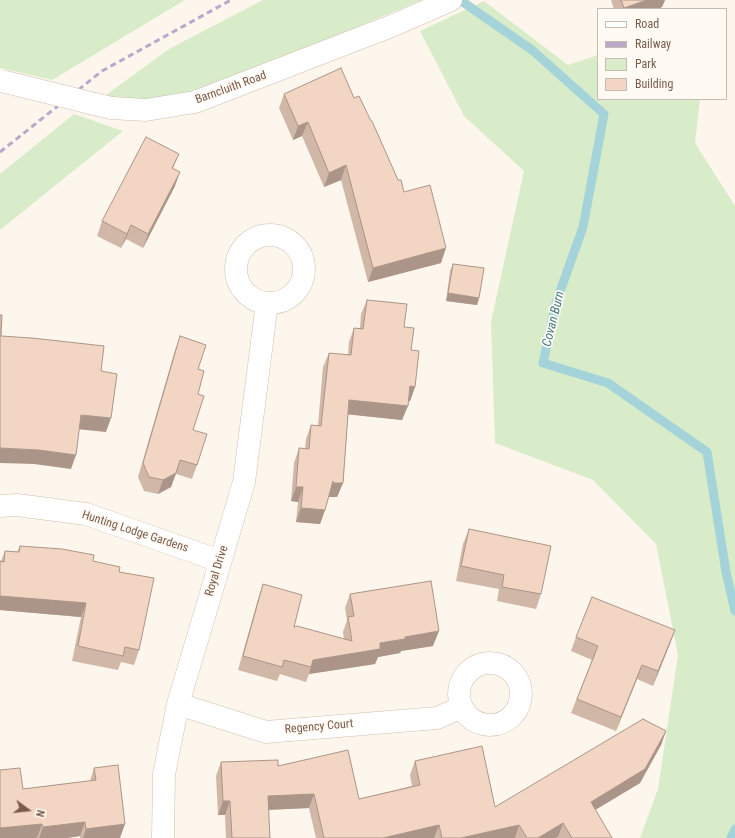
<!DOCTYPE html>
<html>
<head>
<meta charset="utf-8">
<style>
  body { margin:0 }
  #map { position:relative; width:735px; height:838px; overflow:hidden; background:#fdf6ec; font-family:"Roboto Condensed",sans-serif }
  canvas { display:block }
  .legend { position:absolute; left:597px; top:8px; width:130px; height:92px; box-sizing:border-box; background:#fffaf3; border:1px solid #cabbb1; margin:0; padding:5px 7px; list-style:none; font-size:12px; color:#7a5c4d }
  .legend li { display:flex; align-items:center; gap:8px; height:20px }
  .legend b { width:20px; border:1px solid #cabbb1 }
  .north { position:absolute; left:8px; top:790px; width:40px; height:40px; -webkit-text-stroke:3px #fffaf3; paint-order:stroke; rotate:105deg; font-size:11px; font-weight:700; line-height:16px; text-align:center; color:#7a5c4d }
  .north::after { content:''; display:block; margin:auto; width:14px; height:18px; background:#7a5c4d; clip-path:polygon(50% 0,100% 100%,50% 72%,0 100%) }
</style>
</head>
<body>
<div id="map">
<canvas width="735" height="838"></canvas>
<ul class="legend">
<li><b style="height:5px;background:#fff"></b>Road</li>
<li><b style="height:5px;background:#b9a8c9"></b>Railway</li>
<li><b style="height:11px;background:#d8ecc9"></b>Park</li>
<li><b style="height:11px;background:#f3d5c3"></b>Building</li>
</ul>
<div class="north">N</div>
</div>
<script>
const g = document.querySelector('canvas').getContext('2d');
g.lineJoin = 'round';
function paint(path, color) { g.fillStyle = color; g.fill(path, 'evenodd'); }
const toPath = rows => new Path2D(rows.map(r => 'M' + r).join(''));
function stroke(path, color, width, dash) { g.strokeStyle = color; g.lineWidth = width; g.lineCap = dash ? 'butt' : 'round'; g.setLineDash(dash || []); g.stroke(path); }
function label(font, color, halo, rows, align = 'center') {
  g.font = font + ' "Roboto Condensed",sans-serif'; g.lineWidth = 3.5; g.setLineDash([]); g.textBaseline = 'middle'; g.strokeStyle = halo; g.fillStyle = color; for (const [text, x, y, turn = 0] of rows) {
    g.save(); g.translate(x, y); g.rotate((+turn || 0) * Math.PI / 180); g.textAlign = isNaN(turn) ? turn : align; if (halo) g.strokeText(text, 0, 0); g.fillText(text, 0, 0); g.restore();
  }
}
paint(toPath([
  [0,0,185,0,52,80,0,68],
  [263,0,422,0,193,95,145,103,106,95,169,49],
  [484,1,568,65,598,55,598,99,700,99,695,143,735,206,735,838,640,838,658,789,678,655,656,544,593,480,495,443,491,322,524,171,464,116,420,31],
  [74,114,123,131,0,230,0,174]
]), '#d8ecc9');
stroke(toPath([
  [460,0,532,50,604,114,583,227,556,303,543,363,608,383,707,452,726,572,735,611],
  [731,838,735,829]
]), '#a5d3da', 9);
const street = toPath([
  [111,108,146,110,195,102,394,25,451,0],
  '236 269a34 34 0 1 1 68 0a34 34 0 1 1-68 0Z',
  [0,506,17,505,86,514,220,561],
  '459 694a31 31 0 1 1 62 0a31 31 0 1 1-62 0Z',
  [178,704,266,732,437,718,462,707],
  [163,838,164,774,178,704,244,482,267,303]
]);
stroke(street, '#d1beb0', 23);
stroke(street, '#fff', 22);
stroke(toPath([
  [0,152,102,71,231,0]
]), '#b9a8c9', 3, [6, 4]);
const streetBridge = toPath([
  [1,81,111,108]
]);
stroke(streetBridge, '#d1beb0', 23, []);
stroke(streetBridge, '#fff', 22);
paint(toPath([
  [611,0,665,0,662,7,657,9,614,9],
  [284,94,354,98,441,263,368,282,341,180,324,187,302,136,293,140,279,108],
  [173,168,175,186,143,248,126,239,121,248,97,236,102,221],
  [453,264,479,298,477,305,446,301,450,271],
  [367,300,404,327,411,350,415,387,410,401,408,401,402,420,348,414,343,483,337,497,328,497,325,510,320,524,296,522,298,502,291,501,294,463,299,448,305,449,306,439,311,425,318,425,323,367,329,353,348,355,349,342,354,328,360,328,361,314],
  [180,336,198,369,198,394,193,430,197,465,192,479,176,474,171,487,158,494,144,491,138,477,175,350],
  [469,529,541,594,536,609,497,601,499,589,456,581,463,544],
  [20,546,93,561,119,572,139,650,134,665,121,662,118,670,72,661,81,617,0,610,0,561,1,561,5,551,17,552],
  [263,584,294,627,344,639,343,632,347,620,345,608,350,594,433,646,401,651,400,653,378,657,375,664,309,674,306,682,280,674,277,681,238,670,258,599],
  [675,630,653,686,637,679,616,731,571,713,592,660,571,651,576,637],
  [666,731,661,745,640,783,595,810,612,838,558,838,558,837,556,838,316,838,309,808,268,810,270,838,226,838,225,815,218,815,216,776,221,762,278,766,359,799,412,786,410,775,415,761,495,807],
  [94,768,120,838,80,838,80,836,67,838,0,838,23,789,90,781]
]), '#d1b7a8');
paint(toPath([
  [647,0,665,0,662,7,657,9,623,9,624,8],
  [308,122,302,136,293,140,298,126],
  [179,154,173,168,172,168],
  [346,165,341,180,324,187,329,173],
  [180,172,175,186,143,248,148,234],
  [131,225,126,239,121,248,127,234],
  [446,248,441,263,368,282,373,268],
  [448,293,479,298,477,305,446,301],
  [410,386,415,387,410,401,405,400],
  [349,400,408,406,402,420,344,414],
  [81,415,111,418,106,432,76,429],
  [0,448,39,450,76,455,71,469,34,464,0,463],
  [176,473,171,487,158,494,163,480],
  [333,483,343,483,337,497,328,497],
  [296,487,303,487,298,502,291,501],
  [301,508,325,510,320,524,296,522],
  [0,596,86,603,81,617,0,610],
  [675,630,670,644,653,686,658,671],
  [439,631,433,646,401,651,400,653,378,657,375,664,309,674,313,660,405,637],
  [642,665,637,679,616,731,621,717],
  [666,731,661,745,640,783,585,816,591,802],
  [314,794,309,808,263,810,268,796],
  [223,801,230,801,225,815,218,815],
  [85,822,80,836,67,838,39,838,43,827],
  [563,823,558,837,556,838,538,838],
  [42,824,37,838,0,838,0,828],
  [125,824,120,838,83,838,86,829],
  [439,825,434,838,383,838],
  [519,825,515,838,461,838]
]), '#aa9588');
const building = toPath([
  [621,0,647,0,624,8,621,0],
  [341,68,354,98,359,96,371,121,372,121,398,180,401,180,404,192,430,185,446,248,373,268,346,165,329,173,308,122,298,126,284,94,341,68],
  [146,137,179,154,172,168,180,172,148,234,131,225,127,234,102,221,146,137],
  [453,264,484,268,479,298,448,293,453,264],
  [367,300,407,304,404,327,414,328,411,350,419,351,415,387,410,386,408,406,349,400,343,483,333,483,333,481,325,510,301,508,303,487,296,487,299,448,309,449,311,425,321,426,329,353,351,355,354,328,363,329,367,300],
  [0,315,2,315,1,336,32,338,104,346,101,371,117,374,111,418,81,415,76,455,39,450,0,448,0,315],
  [180,336,206,345,198,369,204,371,198,394,204,396,193,430,207,434,197,465,180,460,176,473,163,480,149,477,143,463,180,336],
  [469,529,551,546,541,594,502,587,504,575,461,566,469,529],
  [20,546,62,549,94,555,93,561,120,567,119,572,154,578,139,650,125,647,123,656,78,646,86,603,0,596,0,561,4,562,5,551,19,552,20,546],
  [431,581,439,631,405,637,405,639,380,643,380,649,313,660,311,667,284,660,282,667,243,656,263,584,302,595,294,627,297,626,352,641,348,617,354,616,350,594,431,581],
  [592,597,675,630,658,671,642,665,621,717,577,699,598,646,576,637,592,597],
  [643,719,666,731,645,769,591,802,612,838,572,838,563,823,538,838,527,838,519,825,461,838,442,838,439,825,383,838,324,838,314,794,268,796,270,838,232,838,230,801,223,801,221,762,278,760,278,766,348,750,359,799,420,785,415,761,482,746,495,807,643,719],
  [118,765,125,824,86,829,85,822,43,827,42,824,0,828,0,770,20,768,23,789,96,780,94,768,118,765]
]);
paint(building, '#f3d5c3');
stroke(building, '#aa9588', 1);
label('12px', '#7a5c4d', '#fffaf3', [
  ["Barncluith Road",231,88,-20],
  ["Hunting Lodge Gardens",135,532,18],
  ["Royal Drive",217,571,-73],
  ["Regency Court",319,727,-5]
]);
label('italic 13px', '#437c86', '#fffaf3', [
  ["Covan Burn",554,319,-76]
]);
</script>
</body>
</html>
